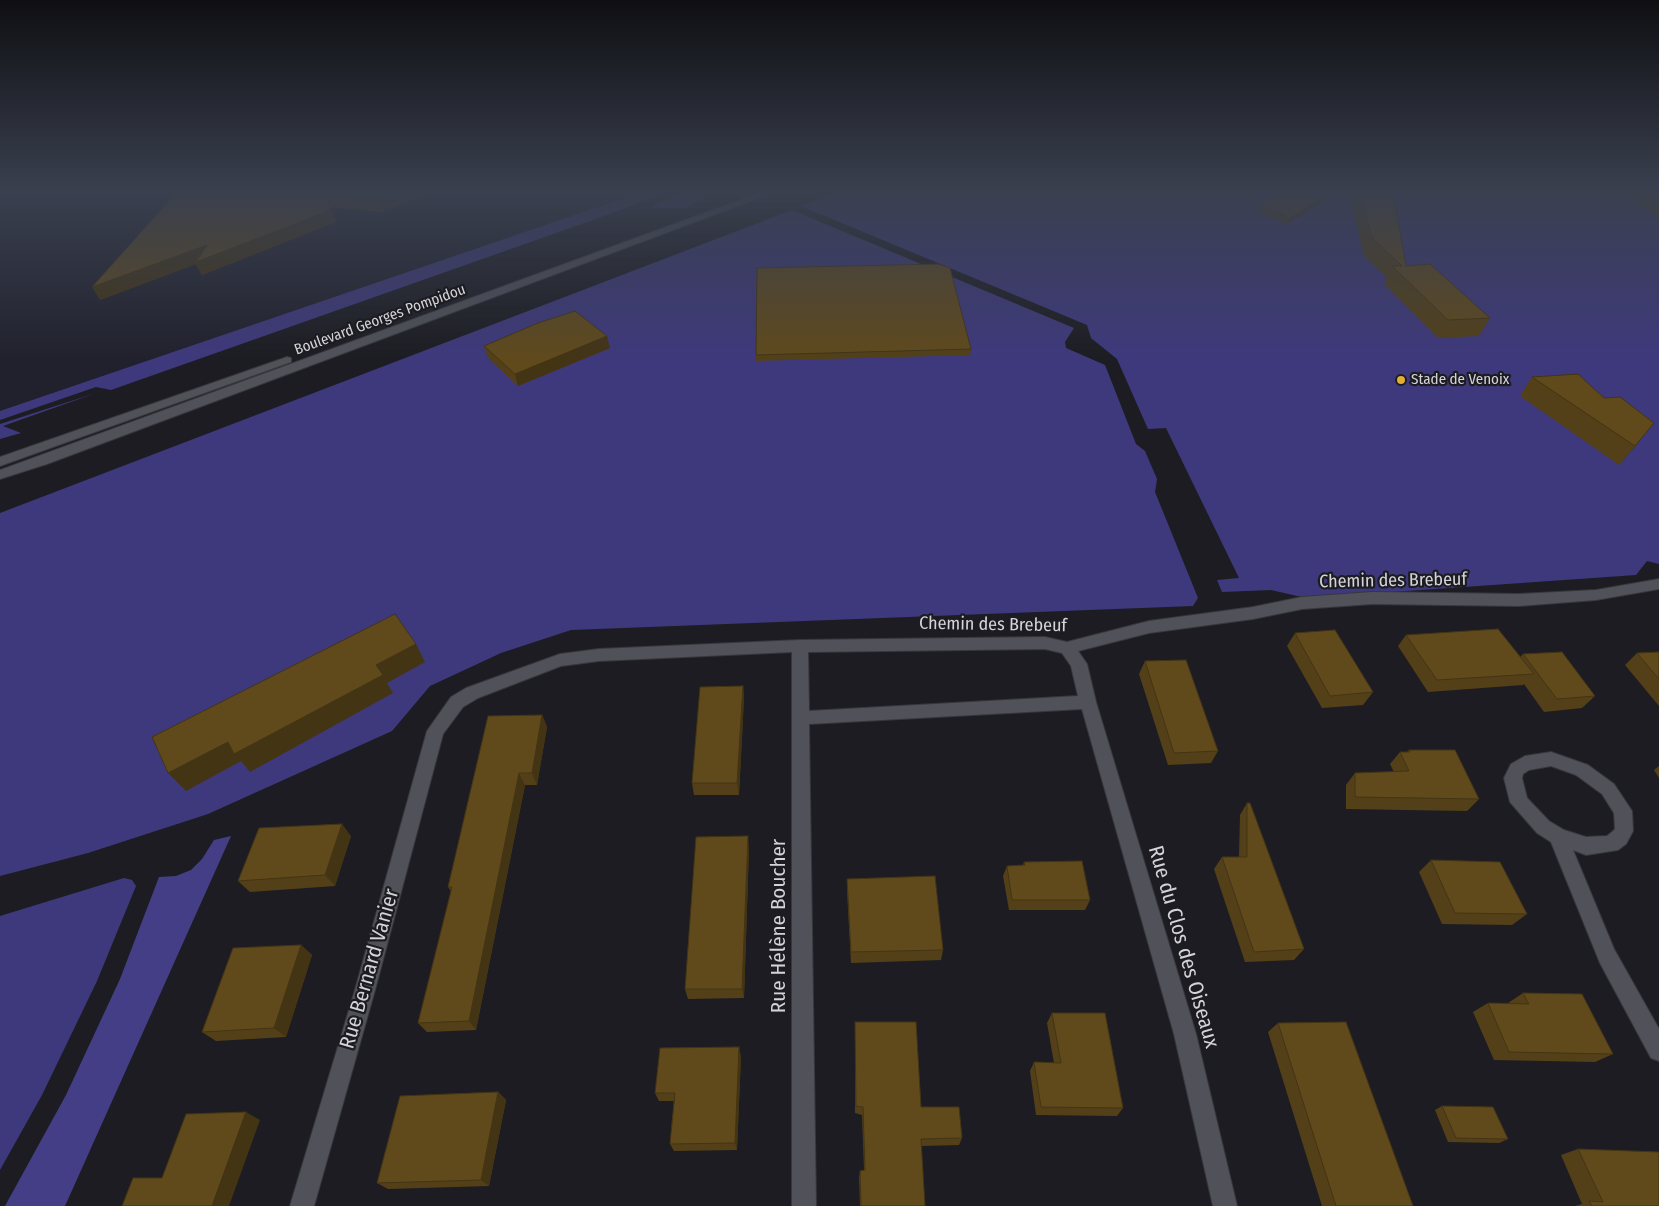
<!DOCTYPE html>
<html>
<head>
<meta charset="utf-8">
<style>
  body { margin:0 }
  canvas { display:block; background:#1c1c22 }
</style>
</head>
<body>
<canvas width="1659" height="1206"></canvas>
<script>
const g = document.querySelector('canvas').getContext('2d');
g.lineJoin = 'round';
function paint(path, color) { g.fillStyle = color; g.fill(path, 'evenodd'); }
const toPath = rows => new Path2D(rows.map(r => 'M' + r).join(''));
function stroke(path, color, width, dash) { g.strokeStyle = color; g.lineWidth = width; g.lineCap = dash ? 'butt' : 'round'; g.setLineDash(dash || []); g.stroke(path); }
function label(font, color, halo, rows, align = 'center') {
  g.font = font + ' "Fira Sans Condensed",sans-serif'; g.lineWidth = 4.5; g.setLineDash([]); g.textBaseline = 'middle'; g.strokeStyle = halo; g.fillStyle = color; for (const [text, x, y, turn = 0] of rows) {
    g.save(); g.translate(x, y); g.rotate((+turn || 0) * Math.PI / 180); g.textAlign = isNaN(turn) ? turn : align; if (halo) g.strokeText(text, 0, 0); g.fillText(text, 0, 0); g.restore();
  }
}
paint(toPath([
  [0,192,642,192,0,411]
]), '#21212d');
paint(toPath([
  [642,192,664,192,624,209,111,390,96,387,0,420,0,411],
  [689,192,707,192,705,198,685,208,651,208,657,203],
  [838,192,1645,192,1659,201,1659,564,1647,561,1636,575,1306,598,1271,590,1222,592,1217,580,1239,578,1166,428,1148,429,1117,359,1091,338,1087,325,801,206],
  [792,210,1074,328,1065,342,1066,348,1105,365,1136,444,1145,451,1157,479,1155,492,1198,598,1193,606,571,630,501,653,430,686,392,731,208,814,88,853,0,876,0,513],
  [96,393,3,426,21,433,0,439,0,424],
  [124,878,132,880,136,886,97,981,42,1095,0,1170,0,916]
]), '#3e397d');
paint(toPath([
  [231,836,65,1206,5,1206,66,1095,120,979,159,877,176,876,191,870,202,859,214,840]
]), '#443e86');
const minor = toPath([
  [732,192,744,192,747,194,742,197,732,192],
  [1659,579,1659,589,1596,600,1519,606,1372,604,1302,609,1253,619,1149,633,1078,651,1087,664,1096,702,1196,1034,1237,1206,1213,1206,1174,1034,1082,709,809,724,816,1206,792,1206,792,652,599,661,561,666,478,698,463,707,443,734,375,990,314,1206,290,1206,355,990,427,731,451,697,466,688,560,654,599,649,800,640,1045,637,1067,642,1149,621,1253,607,1302,597,1372,592,1519,594,1596,590,1659,579],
  [1045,649,1062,653,1071,666,1078,696,809,711,808,652,1045,649],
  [1551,752,1588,765,1614,784,1632,811,1633,831,1626,844,1618,850,1586,855,1573,850,1614,949,1659,1029,1659,1061,1651,1058,1600,963,1551,842,1537,833,1510,802,1504,778,1511,764,1525,756,1551,752],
  [1551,766,1576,775,1602,794,1614,813,1615,829,1612,832,1607,836,1586,837,1564,830,1549,821,1527,798,1522,778,1523,774,1529,770,1551,766]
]);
const tertiary = toPath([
  [762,192,775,192,47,464,0,479,0,470,762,192],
  [287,357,291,358,291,362,0,466,0,457,287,357]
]);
stroke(minor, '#37383d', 2);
stroke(tertiary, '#37383d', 2);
paint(minor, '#515259');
paint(tertiary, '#515259');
paint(toPath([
  [177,192,430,192,382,212,330,207,336,222,202,275,196,264,100,300],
  [1349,192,1393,192,1406,266,1490,318,1479,336,1438,338,1384,284,1387,278,1364,256],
  [1601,192,1659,192,1659,219,1628,198,1623,200],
  [1324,201,1287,224,1257,212,1259,206],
  [484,346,610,348,518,386,488,358],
  [971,349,970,355,756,361,756,355],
  [1532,377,1638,443,1619,465,1520,396],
  [1295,633,1373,692,1363,705,1322,708,1287,646],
  [1406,635,1520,657,1523,654,1595,696,1582,708,1544,712,1524,684,1523,685,1428,692,1398,646],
  [1659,652,1659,706,1625,665,1637,653],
  [1145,661,1218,751,1211,763,1168,765,1139,674],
  [743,686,744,698,739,795,694,795,692,783],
  [542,715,547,727,537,785,525,785,476,1030,427,1032,418,1023,451,891,448,887],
  [1409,750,1479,799,1467,811,1346,809,1346,785,1355,773,1394,772,1390,764,1400,752,1407,752],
  [1659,766,1659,778,1654,770],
  [1247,803,1304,949,1294,960,1245,962,1214,869,1222,857,1239,857,1240,815],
  [351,836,335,886,250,892,238,881],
  [749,848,744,998,688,999,685,989],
  [1431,860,1527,914,1512,925,1442,924,1419,872],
  [1024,862,1090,900,1085,910,1009,910,1003,876,1007,866,1023,865],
  [847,879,943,950,941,960,851,963,847,890],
  [301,945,312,955,286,1037,216,1041,202,1032],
  [1523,993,1613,1054,1595,1062,1494,1060,1473,1012,1488,1003,1508,1003],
  [1052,1013,1123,1108,1117,1116,1036,1115,1030,1071,1034,1062,1054,1063,1047,1023],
  [855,1022,921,1107,962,1138,959,1145,921,1146,925,1206,860,1206,859,1178,860,1171,864,1170,862,1115,855,1113],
  [1278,1023,1413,1206,1322,1206,1268,1032],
  [741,1056,737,1150,674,1151,670,1144,674,1101,659,1101,655,1093],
  [498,1092,506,1100,489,1186,388,1189,377,1183],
  [1442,1106,1508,1139,1499,1143,1448,1142,1435,1110],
  [1578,1149,1659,1206,1575,1206,1582,1204,1561,1155]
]), '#534018');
paint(toPath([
  [398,192,430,192,382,212,378,200],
  [1628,192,1632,192,1628,198,1623,200],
  [326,195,336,222,202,275,196,264,100,300,92,287,207,245],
  [1326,195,1324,201,1287,224,1290,218],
  [607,336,610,348,518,386,515,374],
  [1654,423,1638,443,1619,465,1635,446],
  [416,644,425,662,387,683,393,693,250,772,241,761,186,791,168,773],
  [743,686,744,698,739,795,737,783],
  [542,715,547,727,537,785,532,773],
  [519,773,525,785,476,1030,469,1021],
  [342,824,351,836,335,886,325,875],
  [748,836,749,848,744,998,742,989],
  [301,945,312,955,286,1037,274,1028],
  [739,1047,741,1056,737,1150,735,1143],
  [498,1092,506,1100,489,1186,481,1180],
  [246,1112,260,1120,229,1206,212,1206]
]), '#433414');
const building = toPath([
  [177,192,398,192,378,200,326,195,331,210,196,262,207,245,92,287,177,192],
  [1280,192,1318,192,1326,195,1290,218,1259,206,1280,192],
  [1360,192,1393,192,1406,266,1430,264,1490,318,1448,320,1392,266,1402,266,1372,238,1360,192],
  [1651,192,1659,192,1659,197,1651,192],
  [938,264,950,268,971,349,756,355,757,268,938,264],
  [575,311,607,336,515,374,484,346,538,323,575,311],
  [1578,374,1604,398,1620,397,1654,423,1635,446,1532,377,1578,374],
  [395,614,416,644,376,665,383,675,234,754,228,742,168,773,152,737,395,614],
  [1498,629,1534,674,1437,680,1406,635,1498,629],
  [1335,630,1373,692,1330,696,1295,633,1335,630],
  [1562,652,1595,696,1557,699,1523,654,1562,652],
  [1659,652,1659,679,1637,653,1659,652],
  [1186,660,1218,751,1174,753,1145,661,1186,660],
  [743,686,737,783,692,783,700,687,743,686],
  [542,715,532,773,519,773,469,1021,418,1023,452,887,448,887,488,716,542,715],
  [1409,750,1455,750,1479,799,1355,797,1355,773,1409,771,1400,752,1410,752,1409,750],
  [1247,803,1250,803,1304,949,1254,952,1222,857,1247,857,1247,803],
  [342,824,325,875,238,881,259,828,342,824],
  [748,836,742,989,685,989,696,837,748,836],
  [1431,860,1500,862,1527,914,1455,913,1431,860],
  [1082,861,1090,900,1012,900,1007,866,1025,865,1024,862,1082,861],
  [935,876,943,950,851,952,847,879,935,876],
  [301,945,274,1028,202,1032,233,948,301,945],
  [1523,993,1582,994,1613,1054,1509,1052,1488,1003,1529,1004,1523,993],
  [1052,1013,1105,1013,1123,1108,1041,1107,1034,1062,1061,1063,1052,1013],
  [855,1022,916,1022,921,1107,959,1107,962,1138,921,1139,925,1206,861,1206,860,1171,865,1170,863,1107,856,1106,855,1022],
  [1346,1022,1413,1206,1336,1206,1278,1023,1346,1022],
  [739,1047,735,1143,670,1144,675,1093,655,1093,660,1048,739,1047],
  [498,1092,481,1180,377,1183,400,1096,498,1092],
  [1442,1106,1493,1107,1508,1139,1456,1138,1442,1106],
  [246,1112,212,1206,122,1206,133,1178,162,1178,186,1114,246,1112],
  [1578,1149,1659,1152,1659,1206,1592,1206,1589,1201,1603,1202,1578,1149]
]);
paint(building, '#604a1c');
stroke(building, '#433414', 1);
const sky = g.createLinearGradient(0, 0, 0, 361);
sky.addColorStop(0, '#0f0f13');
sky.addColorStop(0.53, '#3a404f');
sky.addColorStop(1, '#3a404f00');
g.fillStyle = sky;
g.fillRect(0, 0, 1659, 361);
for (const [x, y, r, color] of [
  [1401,380,5,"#e3ae34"]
]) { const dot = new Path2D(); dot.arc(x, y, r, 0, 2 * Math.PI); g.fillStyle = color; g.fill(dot); stroke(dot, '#1c1c22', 2); }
label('15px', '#d4d4d8', '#1c1c22', [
  ["Boulevard Georges Pompidou",380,320,-20]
]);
label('15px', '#d4d4d8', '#1c1c22', [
  ["Stade de Venoix",1411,380]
], 'left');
label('18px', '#d4d4d8', '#1c1c22', [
  ["Chemin des Brebeuf",1393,581,-1],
  ["Chemin des Brebeuf",993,625,1]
]);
label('21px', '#d4d4d8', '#1c1c22', [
  ["Rue Hélène Boucher",779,926,-90],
  ["Rue du Clos des Oiseaux",1183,947,74],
  ["Rue Bernard Vanier",370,969,-74]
]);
</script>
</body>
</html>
